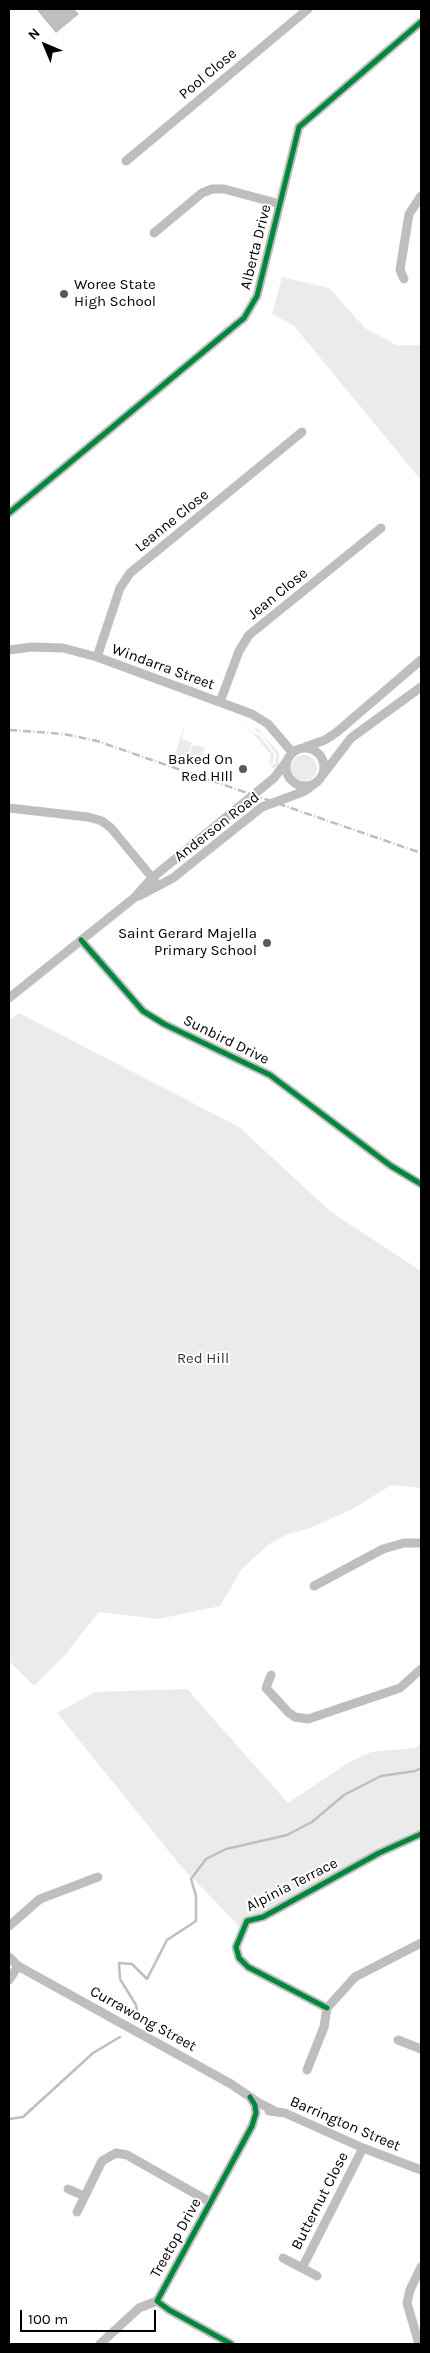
<!DOCTYPE html>
<html>
<head>
<meta charset="utf-8">
<style>
  body { margin:0 }
  #map { position:relative; width:430px; height:2353px; overflow:hidden; background:#fff; font-family:Karla,sans-serif }
  canvas { display:block }
  .frame { position:absolute; inset:0; border:10px solid #000; pointer-events:none }
  .north { position:absolute; left:20px; top:20px; width:50px; height:50px; -webkit-text-stroke:4px #fff; paint-order:stroke; rotate:315deg; font-size:14px; font-weight:700; line-height:20px; text-align:center; color:#000 }
  .north::after { content:''; display:block; margin:auto; width:18px; height:22px; background:#000; clip-path:polygon(50% 0,100% 100%,50% 72%,0 100%) }
  .scale { position:absolute; left:20px; top:2310px; width:136px; height:22px; box-sizing:border-box; border:2px solid #000; border-top:0; padding-left:6px; font-size:15px; line-height:18px; white-space:nowrap; color:#000; -webkit-text-stroke:4px #fff; paint-order:stroke }
</style>
</head>
<body>
<div id="map">
<canvas width="430" height="2353"></canvas>
<div class="frame"></div>
<div class="north">N</div>
<div class="scale">100 m</div>
</div>
<script>
const g = document.querySelector('canvas').getContext('2d');
g.lineJoin = 'round';
function paint(path, color) { g.fillStyle = color; g.fill(path, 'evenodd'); }
const toPath = rows => new Path2D(rows.map(r => 'M' + r).join(''));
function stroke(path, color, width, dash) { g.strokeStyle = color; g.lineWidth = width; g.lineCap = dash ? 'butt' : 'round'; g.setLineDash(dash || []); g.stroke(path); }
function label(font, color, halo, rows, align = 'center') {
  g.font = font + ' Karla,sans-serif'; g.lineWidth = 4; g.setLineDash([]); g.textBaseline = 'middle'; g.strokeStyle = halo; g.fillStyle = color; for (const [text, x, y, turn = 0] of rows) {
    g.save(); g.translate(x, y); g.rotate((+turn || 0) * Math.PI / 180); g.textAlign = isNaN(turn) ? turn : align; if (halo) g.strokeText(text, 0, 0); g.fillText(text, 0, 0); g.restore();
  }
}
paint(toPath([
  [282,277,329,288,365,328,396,345,421,345,421,480,294,326,272,314],
  [234,722,260,736,274,754,273,762,269,765,271,755,253,733],
  [185,723,182,739,192,743,186,762,174,758],
  [256,727,279,753,278,765,274,768,270,767,276,763,276,754,262,735,255,730],
  [197,745,205,748,198,767,187,762,192,746],
  '291 768a13 13 0 1 1 26 0a13 13 0 1 1-26 0Z',
  [19,1013,239,1127,331,1212,421,1271,421,1488,391,1485,351,1510,305,1530,287,1534,268,1545,241,1570,220,1606,159,1619,99,1612,64,1656,34,1686,9,1661,9,1020],
  [187,1689,288,1803,348,1763,371,1752,416,1748,421,1743,421,1834,240,1927,180,1865,57,1713,95,1692]
]), '#ebebeb');
paint(toPath([
  [36,9,74,9,79,14,56,33]
]), '#bebebe');
stroke(toPath([
  [138,2017,136,2005,120,1979,119,1963,132,1964,147,1979,167,1940,196,1921,196,1896,191,1879,206,1859,226,1849,287,1835,312,1822,344,1795,381,1776,415,1771,421,1768],
  [9,2119,23,2117,93,2053,120,2037]
]), '#bebebe', 2.5);
stroke(toPath([
  [126,161,308,9],
  [154,233,202,193,212,189,224,189,280,204],
  [404,279,400,270,409,214,421,196],
  [9,513,244,318,257,296,299,127,421,22],
  [9,650,32,647,63,648,97,657,252,714,268,724,292,752],
  [97,657,120,588,130,573,302,432],
  [220,702,239,651,249,635,381,528],
  [305,747,325,740,337,732,421,660],
  '286 767a19 19 0 1 1 38 0a19 19 0 1 1-38 0Z',
  [321,777,351,738,421,687],
  [9,808,88,817,102,821,111,828,155,881],
  [139,896,173,878,262,807,305,791,317,782],
  [81,940,143,1011,164,1024,270,1075,391,1166,421,1184],
  [9,998,134,898,152,878,274,778,286,762],
  [314,1586,383,1549,404,1543,421,1543],
  [271,1675,266,1688,288,1712,295,1717,308,1719,400,1688,421,1669],
  [9,1926,40,1899,98,1877],
  [9,1957,18,1966,231,2084,259,2103,273,2110],
  [9,1980,18,1966],
  [327,2008,248,1967,239,1958,236,1947,247,1921,263,1917,379,1853,421,1834],
  [398,2040,421,2049],
  [307,2070,324,2027,327,2008,355,1977,421,1943],
  [269,2111,285,2113,363,2148,421,2170],
  [68,2189,84,2196],
  [77,2212,102,2161,116,2153,127,2155,210,2202],
  [283,2258,317,2276],
  [302,2268,363,2148],
  [100,2344,139,2308,157,2301],
  [231,2344,169,2310,157,2301,252,2126,256,2113,255,2105,250,2097],
  [419,2344,407,2303,410,2290,421,2267]
]), '#bebebe', 9);
stroke(toPath([
  [9,730,64,734,97,741,421,853]
]), '#bebebe', 2.5, [8, 2.5, 1, 2.5]);
stroke(toPath([
  [9,513,244,318,257,296,299,127,421,22],
  [81,940,143,1011,164,1024,270,1075,391,1166,421,1184],
  [327,2008,248,1967,239,1958,236,1947,247,1921,263,1917,379,1853,421,1834],
  [231,2344,169,2310,157,2301,252,2126,256,2113,255,2105,250,2097]
]), '#00873e', 5);
for (const [x, y, r, color] of [
  [64,294,5,"#595959"],
  [243,769,5,"#595959"],
  [267,943,5,"#595959"]
]) { const dot = new Path2D(); dot.arc(x, y, r, 0, 2 * Math.PI); g.fillStyle = color; g.fill(dot); stroke(dot, '#fff', 2); }
label('15px', '#000', '#fff', [
  ["Pool Close",208,74,-40],
  ["Alberta Drive",256,247,-76],
  ["Leanne Close",172,521,-39],
  ["Jean Close",278,594,-39],
  ["Windarra Street",163,667,20],
  ["Anderson Road",217,827,-38],
  ["Sunbird Drive",226,1040,26],
  ["Alpinia Terrace",292,1885,-27],
  ["Currawong Street",143,2019,29],
  ["Barrington Street",345,2124,23],
  ["Butternut Close",320,2201,-63],
  ["Treetop Drive",176,2238,-61]
]);
label('15px', '#000', '#fff', [
  ["Woree State",74,285,"left"],
  ["High School",74,302,"left"],
  ["Baked On",233,760],
  ["Red HIll",233,777],
  ["Saint Gerard Majella",257,934],
  ["Primary School",257,951]
], 'right');
label('15px', '#323232', '#fff', [
  ["Red Hill",203,1359]
]);
</script>
</body>
</html>
